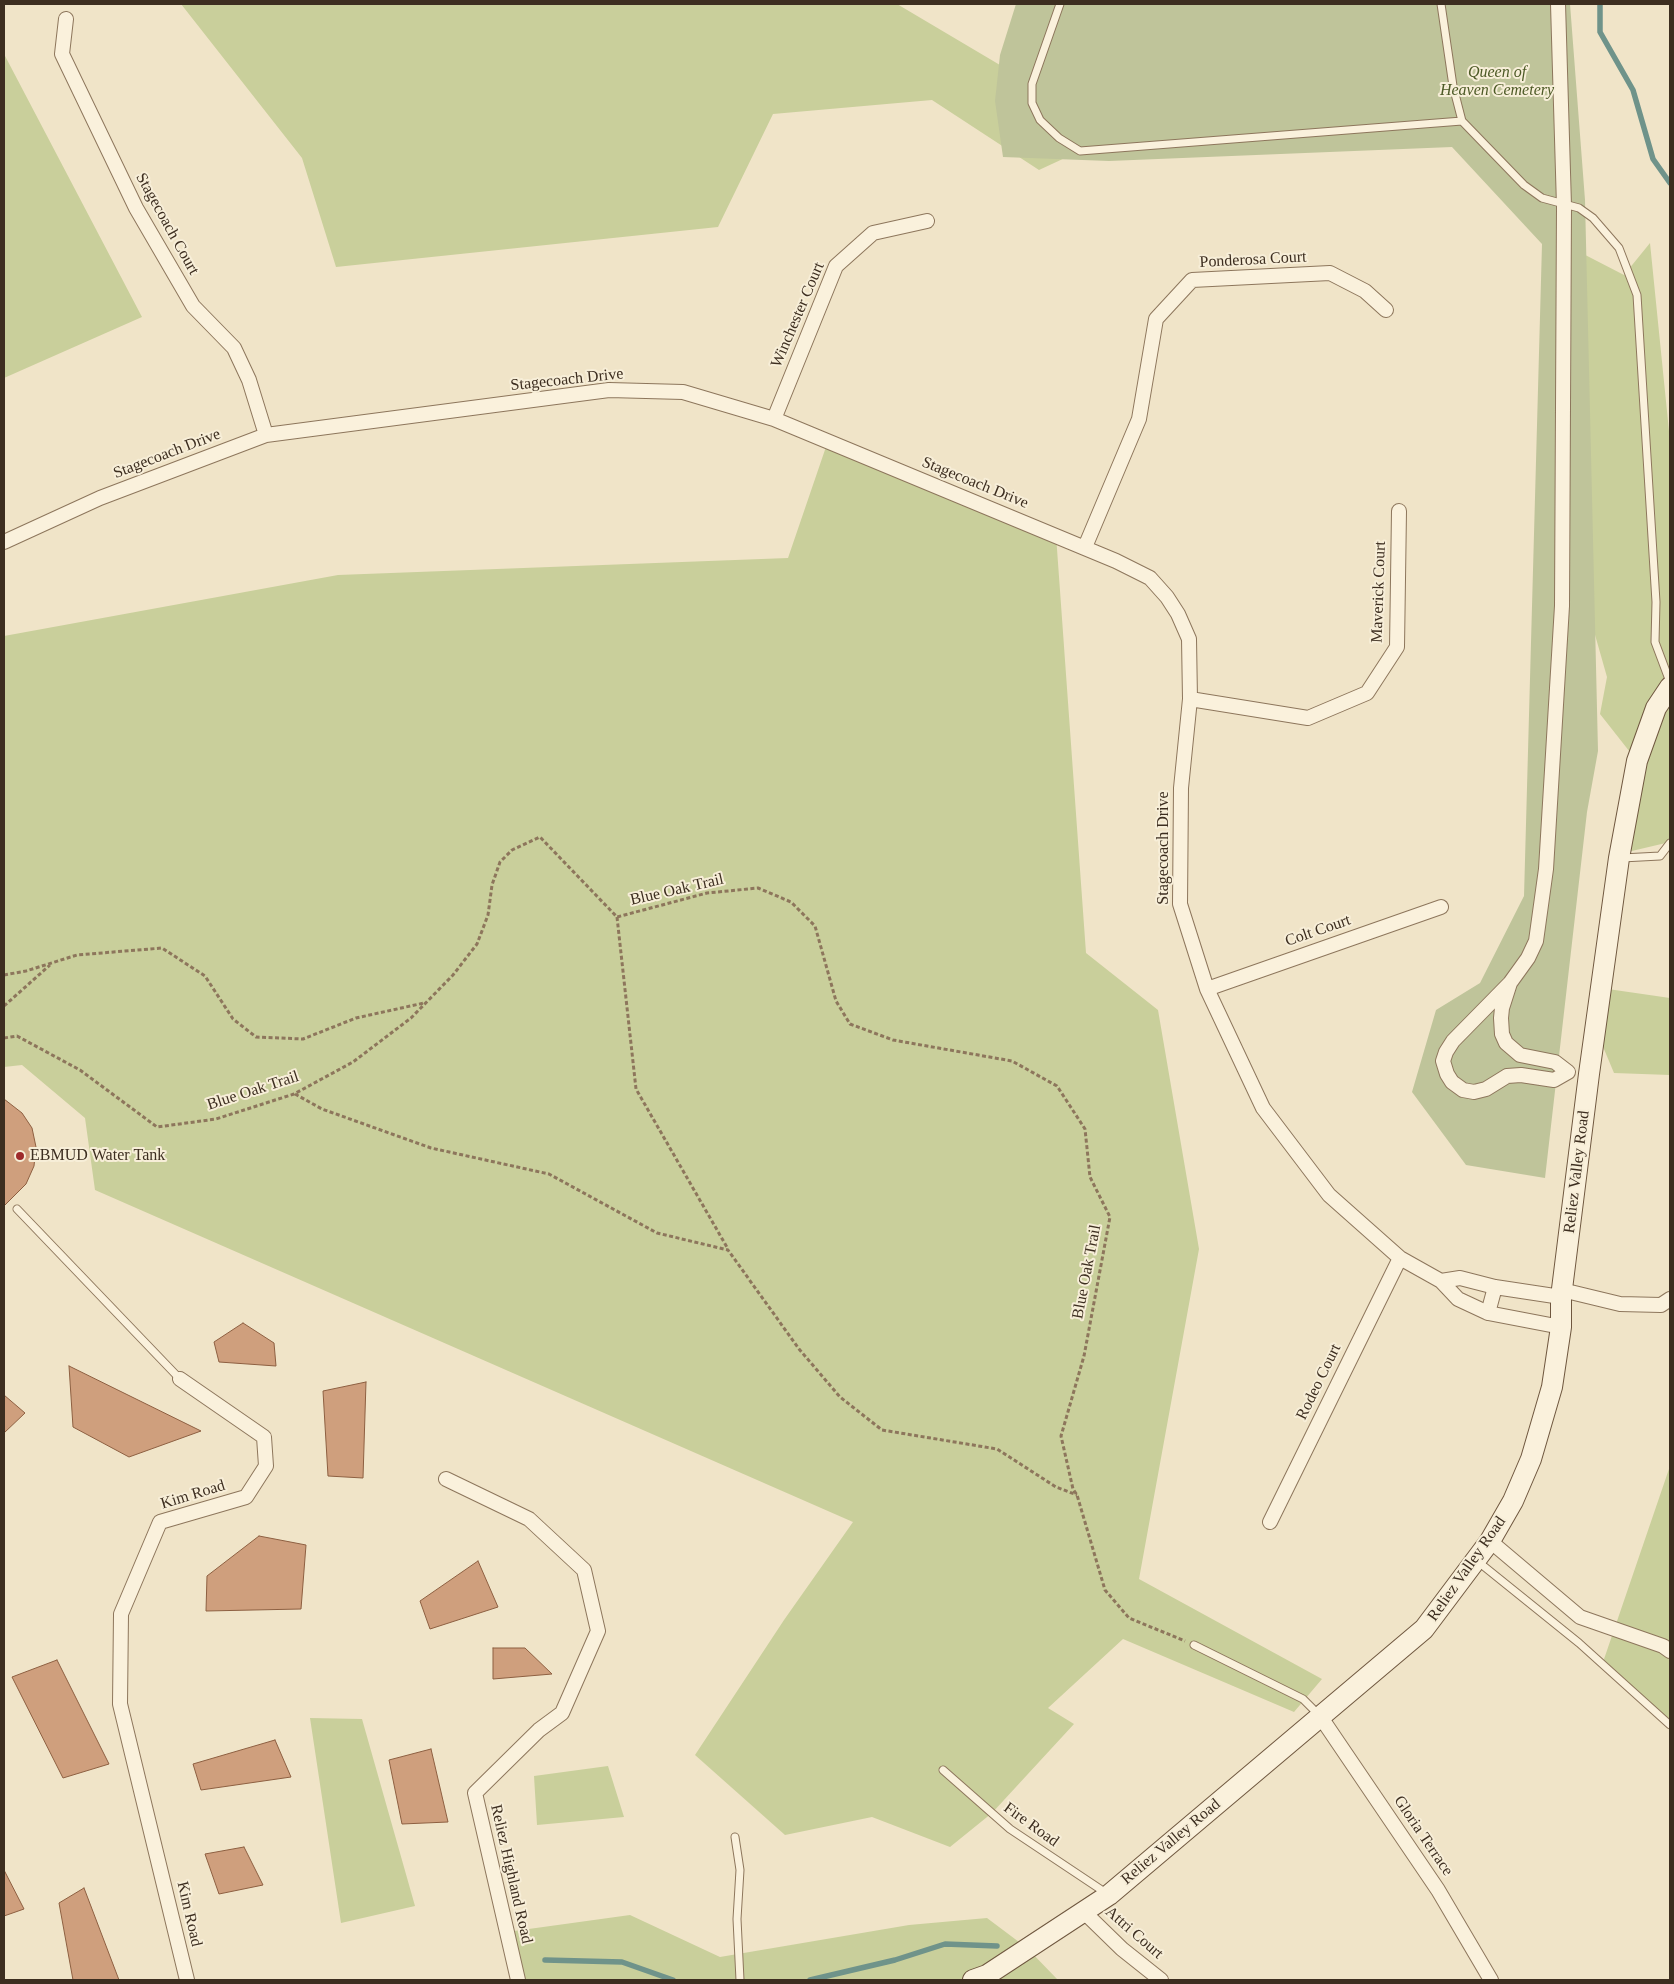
<!DOCTYPE html>
<html>
<head>
<meta charset="utf-8">
<style>
  body { margin:0 }
  #map { position:relative; width:1674px; height:1984px; overflow:hidden; background:#f0e4c8; font-family:"Times New Roman",serif }
  canvas { display:block }
  .frame { position:absolute; inset:0; border:5px solid #3d2e20; pointer-events:none }
</style>
</head>
<body>
<div id="map">
<canvas width="1674" height="1984"></canvas>
<div class="frame"></div>
</div>
<script>
const g = document.querySelector('canvas').getContext('2d');
g.lineJoin = 'round';
function paint(path, color) { g.fillStyle = color; g.fill(path, 'evenodd'); }
const toPath = rows => new Path2D(rows.map(r => 'M' + r).join(''));
function stroke(path, color, width, dash) { g.strokeStyle = color; g.lineWidth = width; g.lineCap = dash ? 'butt' : 'round'; g.setLineDash(dash || []); g.stroke(path); }
function label(font, color, halo, rows, align = 'center') {
  g.font = font + ' "Times New Roman",serif'; g.lineWidth = 4; g.setLineDash([]); g.textBaseline = 'middle'; g.strokeStyle = halo; g.fillStyle = color; for (const [text, x, y, turn = 0] of rows) {
    g.save(); g.translate(x, y); g.rotate((+turn || 0) * Math.PI / 180); g.textAlign = isNaN(turn) ? turn : align; if (halo) g.strokeText(text, 0, 0); g.fillText(text, 0, 0); g.restore();
  }
}
paint(toPath([
  [181,4,897,4,1032,84,1080,151,1039,170,932,100,773,114,718,227,336,267,302,158],
  [4,54,142,317,4,378],
  [1650,243,1670,441,1670,842,1619,854,1637,761,1600,714,1607,677,1580,582,1564,244,1624,275],
  [828,441,1056,535,1086,953,1158,1010,1199,1249,1139,1579,1322,1679,1294,1712,1123,1639,1048,1708,1074,1724,992,1813,950,1847,872,1817,785,1835,695,1755,784,1620,853,1522,95,1190,85,1118,22,1065,4,1067,4,636,338,575,788,558],
  [1601,988,1670,998,1670,1075,1614,1073,1596,1030],
  [1670,1466,1670,1727,1602,1665],
  [310,1718,362,1719,415,1906,341,1923],
  [608,1766,624,1817,537,1825,534,1776],
  [630,1915,720,1957,909,1925,987,1918,1027,1948,1058,1980,518,1980,507,1932]
]), '#c9cf9b');
paint(toPath([
  [1016,4,1570,4,1585,200,1598,751,1587,812,1545,1178,1466,1165,1412,1092,1436,1010,1480,983,1524,896,1542,244,1452,147,1109,161,1003,157,995,101,1000,55]
]), '#bfc49a');
stroke(toPath([
  [1600,4,1600,32,1633,90,1653,159,1670,183],
  [545,1960,622,1962,673,1980],
  [810,1980,895,1960,945,1944,997,1946]
]), '#6f938a', 5.5);
const building = toPath([
  [4,1099,22,1113,32,1128,36,1147,34,1166,26,1184,4,1206,4,1099],
  [243,1323,274,1343,276,1366,219,1362,214,1342,243,1323],
  [69,1366,201,1431,129,1457,73,1427,69,1366],
  [366,1382,363,1478,328,1476,323,1391,366,1382],
  [4,1395,25,1413,4,1433,4,1395],
  [259,1536,306,1545,301,1609,206,1611,207,1576,259,1536],
  [478,1561,498,1607,430,1629,420,1601,478,1561],
  [493,1648,525,1648,552,1674,493,1679,493,1648],
  [57,1660,109,1764,63,1778,12,1677,57,1660],
  [275,1740,291,1777,201,1790,193,1764,275,1740],
  [431,1749,448,1822,402,1824,389,1760,431,1749],
  [244,1847,263,1885,219,1894,205,1854,244,1847],
  [4,1870,24,1909,4,1916,4,1870],
  [84,1888,119,1980,73,1980,59,1903,84,1888]
]);
paint(building, '#cf9f7d');
stroke(building, '#8d5f41', 1);
const lane = toPath([
  [1060,4,1032,84,1032,103,1040,120,1059,138,1080,151,1462,121],
  [1441,4,1453,86,1462,121,1524,185,1542,198,1579,208,1593,218,1619,248,1637,295,1656,602,1655,642,1670,682],
  [1622,858,1660,856,1670,843],
  [17,1209,180,1379],
  [1476,1560,1579,1643,1670,1725],
  [1194,1645,1303,1699,1319,1715],
  [943,1770,1010,1829,1106,1893],
  [735,1837,740,1870,737,1919,740,1980]
]);
const street = toPath([
  [66,19,62,54,136,208,193,306,234,348,249,380,266,435],
  [774,419,836,266,873,233,927,221],
  [4,542,100,498,266,435,609,390,683,392,774,419,1116,561,1150,578,1167,597,1178,614,1189,639,1190,699,1181,788,1180,904,1207,989,1263,1108,1329,1195,1400,1258,1441,1281],
  [1085,547,1139,419,1156,319,1192,280,1330,273,1365,291,1386,310],
  [1190,699,1308,718,1367,693,1397,647,1399,511],
  [1510,983,1502,1008,1501,1018,1502,1034,1506,1043,1520,1055,1555,1062,1568,1072,1554,1080,1521,1075,1507,1076,1486,1089,1474,1092,1463,1090,1452,1082,1447,1074,1443,1061,1446,1052,1453,1041,1510,983,1528,958,1536,941,1546,869,1562,606,1564,206,1558,4],
  [1207,989,1441,907],
  [1562,1290,1620,1304,1661,1305,1670,1299],
  [1488,1313,1495,1287],
  [1561,1327,1488,1313,1458,1299,1441,1281,1460,1278,1495,1287,1561,1297],
  [180,1379,264,1437,266,1466,246,1497,160,1522,121,1614,120,1704,187,1980],
  [446,1479,529,1519,584,1570,598,1631,562,1713,539,1730,475,1793,518,1980],
  [1270,1522,1400,1258],
  [1490,1541,1580,1617,1663,1646,1670,1651],
  [1320,1716,1438,1890,1491,1980],
  [1084,1912,1122,1949,1161,1980]
]);
const secondary = toPath([
  [973,1980,987,1975,1109,1895,1424,1629,1490,1541,1513,1501,1531,1459,1552,1387,1561,1327,1561,1297,1589,1074,1619,858,1637,761,1656,708,1670,687]
]);
stroke(lane, '#8d765c', 9);
stroke(street, '#8d765c', 16);
stroke(secondary, '#6f573f', 22);
stroke(toPath([
  [617,917,636,1089,728,1249],
  [4,975,26,971,77,955,162,948,205,976,233,1019,256,1037,303,1039,356,1018,424,1003],
  [4,1006,50,965],
  [4,1038,17,1036,80,1070,157,1127,216,1119,294,1094,353,1062,411,1018,453,975,477,944,488,915,492,885,500,862,512,850,540,837,617,917,707,893,758,888,791,902,815,926,836,1001,850,1024,893,1040,1012,1061,1057,1086,1085,1129,1090,1177,1110,1217,1084,1356,1061,1436,1073,1489,1077,1495,1105,1590,1129,1618,1185,1641],
  [295,1094,322,1109,431,1148,549,1174,657,1233,728,1250,799,1349,840,1397,882,1430,997,1449,1056,1487,1077,1495]
]), '#8d765c', 3, [4, 2.5]);
stroke(lane, '#faf1dc', 7);
stroke(street, '#faf1dc', 14);
stroke(secondary, '#faf1dc', 20);
for (const [x, y, r, color] of [
  [20,1156,5,"#9e2a2b"]
]) { const dot = new Path2D(); dot.arc(x, y, r, 0, 2 * Math.PI); g.fillStyle = color; g.fill(dot); stroke(dot, '#f7eed8', 2); }
label('italic 16px', '#4d5a26', '#f7eed8', [
  ["Queen of",1497,73],
  ["Heaven Cemetery",1497,91]
]);
label('16px', '#3d2e20', '#f7eed8', [
  ["Stagecoach Court",167,224,61],
  ["Ponderosa Court",1253,260,-3],
  ["Winchester Court",798,315,-67],
  ["Stagecoach Drive",567,380,-6],
  ["Stagecoach Drive",167,454,-21],
  ["Stagecoach Drive",975,483,22],
  ["Maverick Court",1379,592,-88],
  ["Stagecoach Drive",1164,848,-90],
  ["Blue Oak Trail",677,890,-13],
  ["Colt Court",1318,931,-19],
  ["Blue Oak Trail",253,1091,-18],
  ["Reliez Valley Road",1577,1172,-83],
  ["Blue Oak Trail",1087,1272,-79],
  ["Rodeo Court",1319,1382,-64],
  ["Kim Road",193,1495,-17],
  ["Reliez Valley Road",1467,1569,-55],
  ["Fire Road",1031,1825,36],
  ["Gloria Terrace",1423,1836,56],
  ["Reliez Valley Road",1171,1842,-40],
  ["Reliez Highland Road",511,1874,77],
  ["Kim Road",189,1914,77],
  ["Attri Court",1134,1933,41]
]);
label('16px', '#3d2e20', '#f7eed8', [
  ["EBMUD Water Tank",30,1156]
], 'left');
</script>
</body>
</html>
